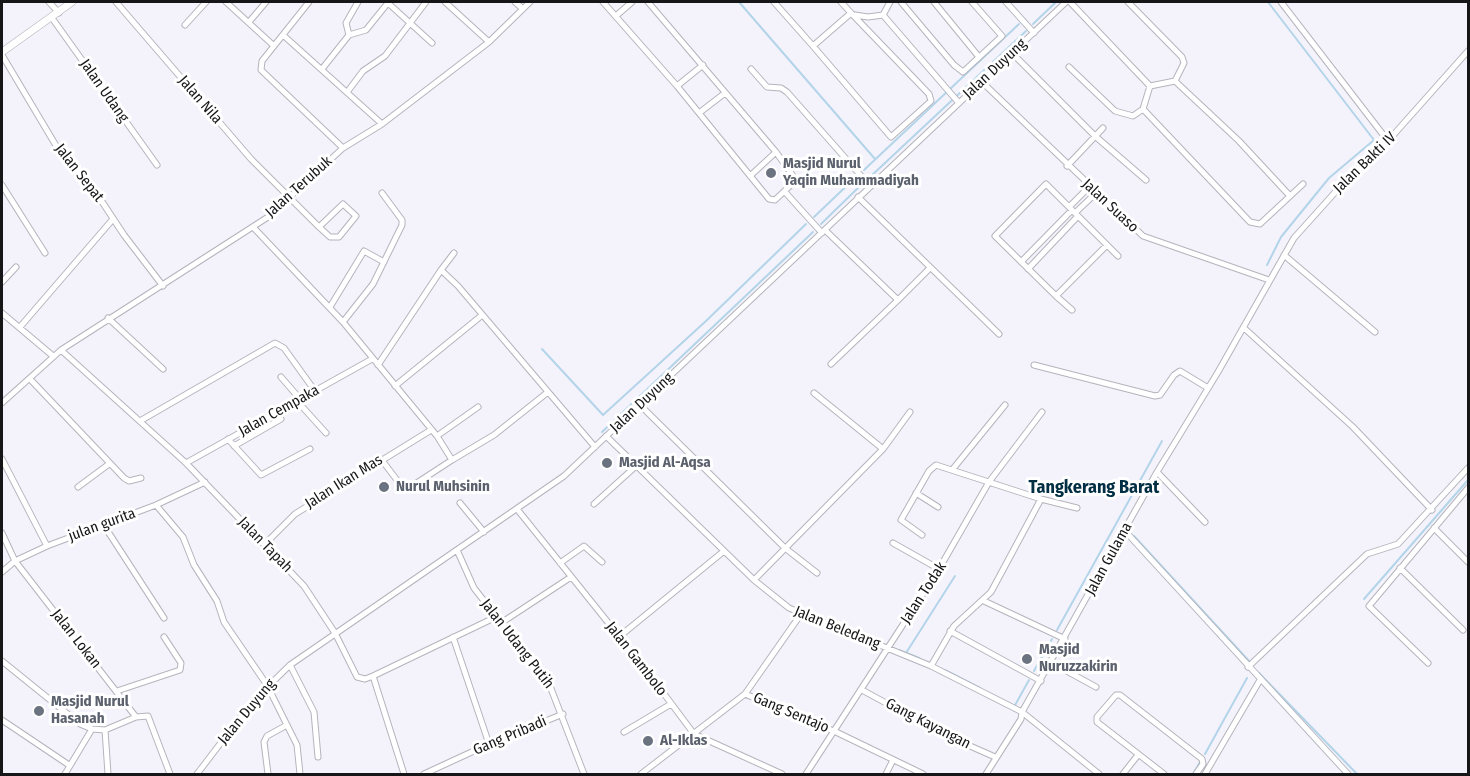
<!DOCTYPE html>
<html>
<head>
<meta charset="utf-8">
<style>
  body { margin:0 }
  #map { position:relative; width:1470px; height:776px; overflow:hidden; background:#f4f3fc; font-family:"Fira Sans Condensed",sans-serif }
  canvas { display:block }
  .frame { position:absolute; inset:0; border:3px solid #161618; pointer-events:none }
</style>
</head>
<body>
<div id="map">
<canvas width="1470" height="776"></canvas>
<div class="frame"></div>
</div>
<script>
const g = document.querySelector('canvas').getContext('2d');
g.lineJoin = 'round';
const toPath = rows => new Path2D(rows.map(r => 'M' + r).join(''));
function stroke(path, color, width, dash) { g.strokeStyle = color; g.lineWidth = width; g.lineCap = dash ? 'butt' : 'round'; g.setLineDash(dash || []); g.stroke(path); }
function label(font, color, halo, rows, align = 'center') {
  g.font = font + ' "Fira Sans Condensed",sans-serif'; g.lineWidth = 6; g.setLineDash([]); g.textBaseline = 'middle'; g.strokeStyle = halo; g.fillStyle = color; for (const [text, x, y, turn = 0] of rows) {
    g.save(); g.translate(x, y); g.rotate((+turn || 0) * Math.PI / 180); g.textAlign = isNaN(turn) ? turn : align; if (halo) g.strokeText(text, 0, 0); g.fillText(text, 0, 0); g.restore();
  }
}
stroke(toPath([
  [739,2,875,159],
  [1033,24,1056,2],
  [864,170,1019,24],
  [870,177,1026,31],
  [814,217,856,177],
  [821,224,862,184],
  [1267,265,1281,237,1329,178,1374,140,1268,2],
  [542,349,603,415,706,321,806,224],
  [602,432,813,232],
  [1134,536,1249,661],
  [1364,599,1468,480],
  [1057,630,1162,441],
  [899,650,919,658],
  [906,653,955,576],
  [945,670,980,688],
  [1034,671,1052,639],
  [1259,673,1357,774],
  [1014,707,1029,680],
  [1205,754,1247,678],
  [1193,774,1200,762]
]), '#b3d4e9', 2);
const street = toPath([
  [49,2,59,13],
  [116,2,251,159,319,227,330,237,339,237,356,216,343,204,319,227],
  [226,2,273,45],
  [309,2,262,61,261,70,343,148],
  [445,2,489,42],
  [515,2,523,9],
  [603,2,677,86,769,199,775,200,793,183,793,176,776,152,648,2],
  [774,2,813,46],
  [841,2,851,13,929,94,931,101,891,137,813,46,851,13],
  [901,2,954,65,963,72,1002,36,972,2],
  [934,2,979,57],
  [1006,2,1034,33],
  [1070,2,1150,86,1143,109,1250,222,1260,224,1303,184],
  [1128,2,1182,57,1184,63,1175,81],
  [1281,2,1388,141],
  [388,3,432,43],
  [617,15,632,2],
  [855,15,868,17,883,15,959,103],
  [883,15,890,2],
  [52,18,157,165],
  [249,22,266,2],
  [185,25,206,2],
  [283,35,382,124],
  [349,35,346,23,358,2],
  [1012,53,1095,136,1146,180],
  [2,55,61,154,91,185,124,235,163,286],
  [1069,67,1115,111,1133,116,1143,109],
  [322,69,349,35,366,30,387,4],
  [751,69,767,87,781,88,787,92,870,186],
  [982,82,1143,236,1269,280],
  [677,86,703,65],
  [1150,86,1175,81,1239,141,1290,196],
  [348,91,363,71,385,56,426,2],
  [699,113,725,93],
  [1067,166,1103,128],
  [750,176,776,152],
  [2,185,45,253],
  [785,192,822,233],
  [858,197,999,334],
  [1069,207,1089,187],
  [1076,214,1118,256],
  [253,227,343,322,437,436,452,460,409,488,403,488,381,459],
  [825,230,898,300,930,268],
  [454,253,441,270,458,286,595,447],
  [1284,255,1375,332],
  [1021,262,1072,210],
  [1028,269,1078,216],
  [2,282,16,267],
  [1056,296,995,236,1046,184,1075,213,1096,193],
  [330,307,364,251,384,262],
  [1072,310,1056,296,1107,245],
  [2,313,53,356],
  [108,318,163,369],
  [343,322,373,284,402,225,402,220,382,193],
  [20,327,113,219],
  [1244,328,1353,427,1432,510],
  [61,350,186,463,304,586,335,633,357,677,365,679,373,676,404,774],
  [831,364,898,300],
  [378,365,441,270],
  [1034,365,1155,396,1160,395,1174,375,1180,371,1208,388],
  [281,377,300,399],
  [30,379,124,478,129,481,141,478],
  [395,386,481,316],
  [814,393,883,449],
  [297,401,326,433],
  [2,403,61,350,268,217,343,148,382,124,489,42,530,2],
  [640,405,785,548,817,573],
  [140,421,275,343,284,348,315,391],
  [437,436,478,407],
  [606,436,754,580,789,608,931,666,1022,712,1099,774],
  [228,439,261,475,310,449],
  [234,446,281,419],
  [2,459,47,546],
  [452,460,494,435,548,392],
  [186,463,372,359],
  [952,470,1005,405],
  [1157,472,1205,522],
  [78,487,109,464],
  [916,493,938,507],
  [460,503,484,532],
  [594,504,636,466],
  [156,505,183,537,194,565,217,601,224,622,267,685,297,745,300,774],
  [517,509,647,671,694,734,782,774],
  [103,524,164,618],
  [1434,528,1468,562],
  [1125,531,1348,774],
  [2,533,15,561,136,717],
  [922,535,901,520,929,471,936,465,1041,499],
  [893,543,939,569],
  [265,544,295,514,431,430],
  [457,550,474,588,550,686,584,774],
  [560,563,584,546,602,562],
  [1400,568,1463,630],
  [2,572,15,561,47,546,156,505,205,482],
  [754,580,883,449,910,412],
  [984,601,1065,639],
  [501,623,571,577],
  [950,631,1041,681],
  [620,636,724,551],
  [453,637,489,744],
  [2,661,80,724,92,729,105,730,108,774],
  [1052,663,1096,687],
  [1428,663,1369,606,1468,488],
  [290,665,314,712,318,757],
  [931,666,954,626,991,592,1041,499,1077,508],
  [1248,667,1367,554,1398,544,1468,468],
  [373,676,496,617],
  [862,690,943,734,995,757],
  [117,691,180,670,181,663,164,637],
  [745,694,836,732,923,774],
  [2,720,69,765],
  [105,730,136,717,148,716,170,774],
  [624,732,671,704],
  [65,774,92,729],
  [197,774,252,702,290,665,564,476,1066,2],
  [268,774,264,742,267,736,287,725],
  [424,774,489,744,563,714],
  [641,774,745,694,801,614],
  [806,774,939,569,989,482,1042,412],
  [886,774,893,760],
  [986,774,1021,719,1022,712,1157,472,1218,372,1294,238,1347,179,1380,150,1468,51],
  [1123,774,1138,755],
  [1164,774,1097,722,1097,717,1116,695,1120,695,1202,759,1203,764,1196,774],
  [1205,774,1260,680]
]);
const secondary = toPath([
  [2,52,72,2]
]);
stroke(street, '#b4b4bc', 7);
stroke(secondary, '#b4b4bc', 8);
stroke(street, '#fff', 5);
stroke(secondary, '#fff', 7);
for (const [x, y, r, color] of [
  [771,173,6,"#6b7280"],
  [607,463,6,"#6b7280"],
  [384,487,6,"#6b7280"],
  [1027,659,6,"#6b7280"],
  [39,711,6,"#6b7280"],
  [648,741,6,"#6b7280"]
]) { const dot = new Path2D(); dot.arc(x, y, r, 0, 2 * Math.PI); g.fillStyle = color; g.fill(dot); stroke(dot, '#fff', 2); }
label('15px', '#161618', '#fff', [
  ["Jalan Duyung",995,69,-43],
  ["Jalan Udang",104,91,55],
  ["Jalan Nila",200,100,49],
  ["Jalan Bakti IV",1365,163,-44],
  ["Jalan Sepat",79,173,52],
  ["Jalan Terubuk",299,187,-42],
  ["Jalan Suaso",1110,206,43],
  ["Jalan Duyung",642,403,-43],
  ["Jalan Cempaka",279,411,-29],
  ["Jalan Ikan Mas",344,482,-32],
  ["julan gurita",102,525,-20],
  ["Jalan Tapah",265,545,46],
  ["Jalan Gulama",1109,559,-61],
  ["Jalan Todak",924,593,-57],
  ["Jalan Beledang",837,628,22],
  ["Jalan Lokan",76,639,52],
  ["Jalan Udang Putih",517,644,52],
  ["Jalan Gambolo",636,659,52],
  ["Jalan Duyung",247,712,-50],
  ["Gang Sentajo",791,713,23],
  ["Gang Kayangan",928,724,27],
  ["Gang Pribadi",510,736,-23]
]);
label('bold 15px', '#5b616d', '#fff', [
  ["Masjid Nurul",783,164],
  ["Yaqin Muhammadiyah",783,181],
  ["Masjid Al-Aqsa",619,463],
  ["Nurul Muhsinin",396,487],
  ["Masjid",1039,650],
  ["Nuruzzakirin",1039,667],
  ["Masjid Nurul",51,702],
  ["Hasanah",51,719],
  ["Al-Iklas",660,741]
], 'left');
label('bold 18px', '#002f43', '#fff', [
  ["Tangkerang Barat",1094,488]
]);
</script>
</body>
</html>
